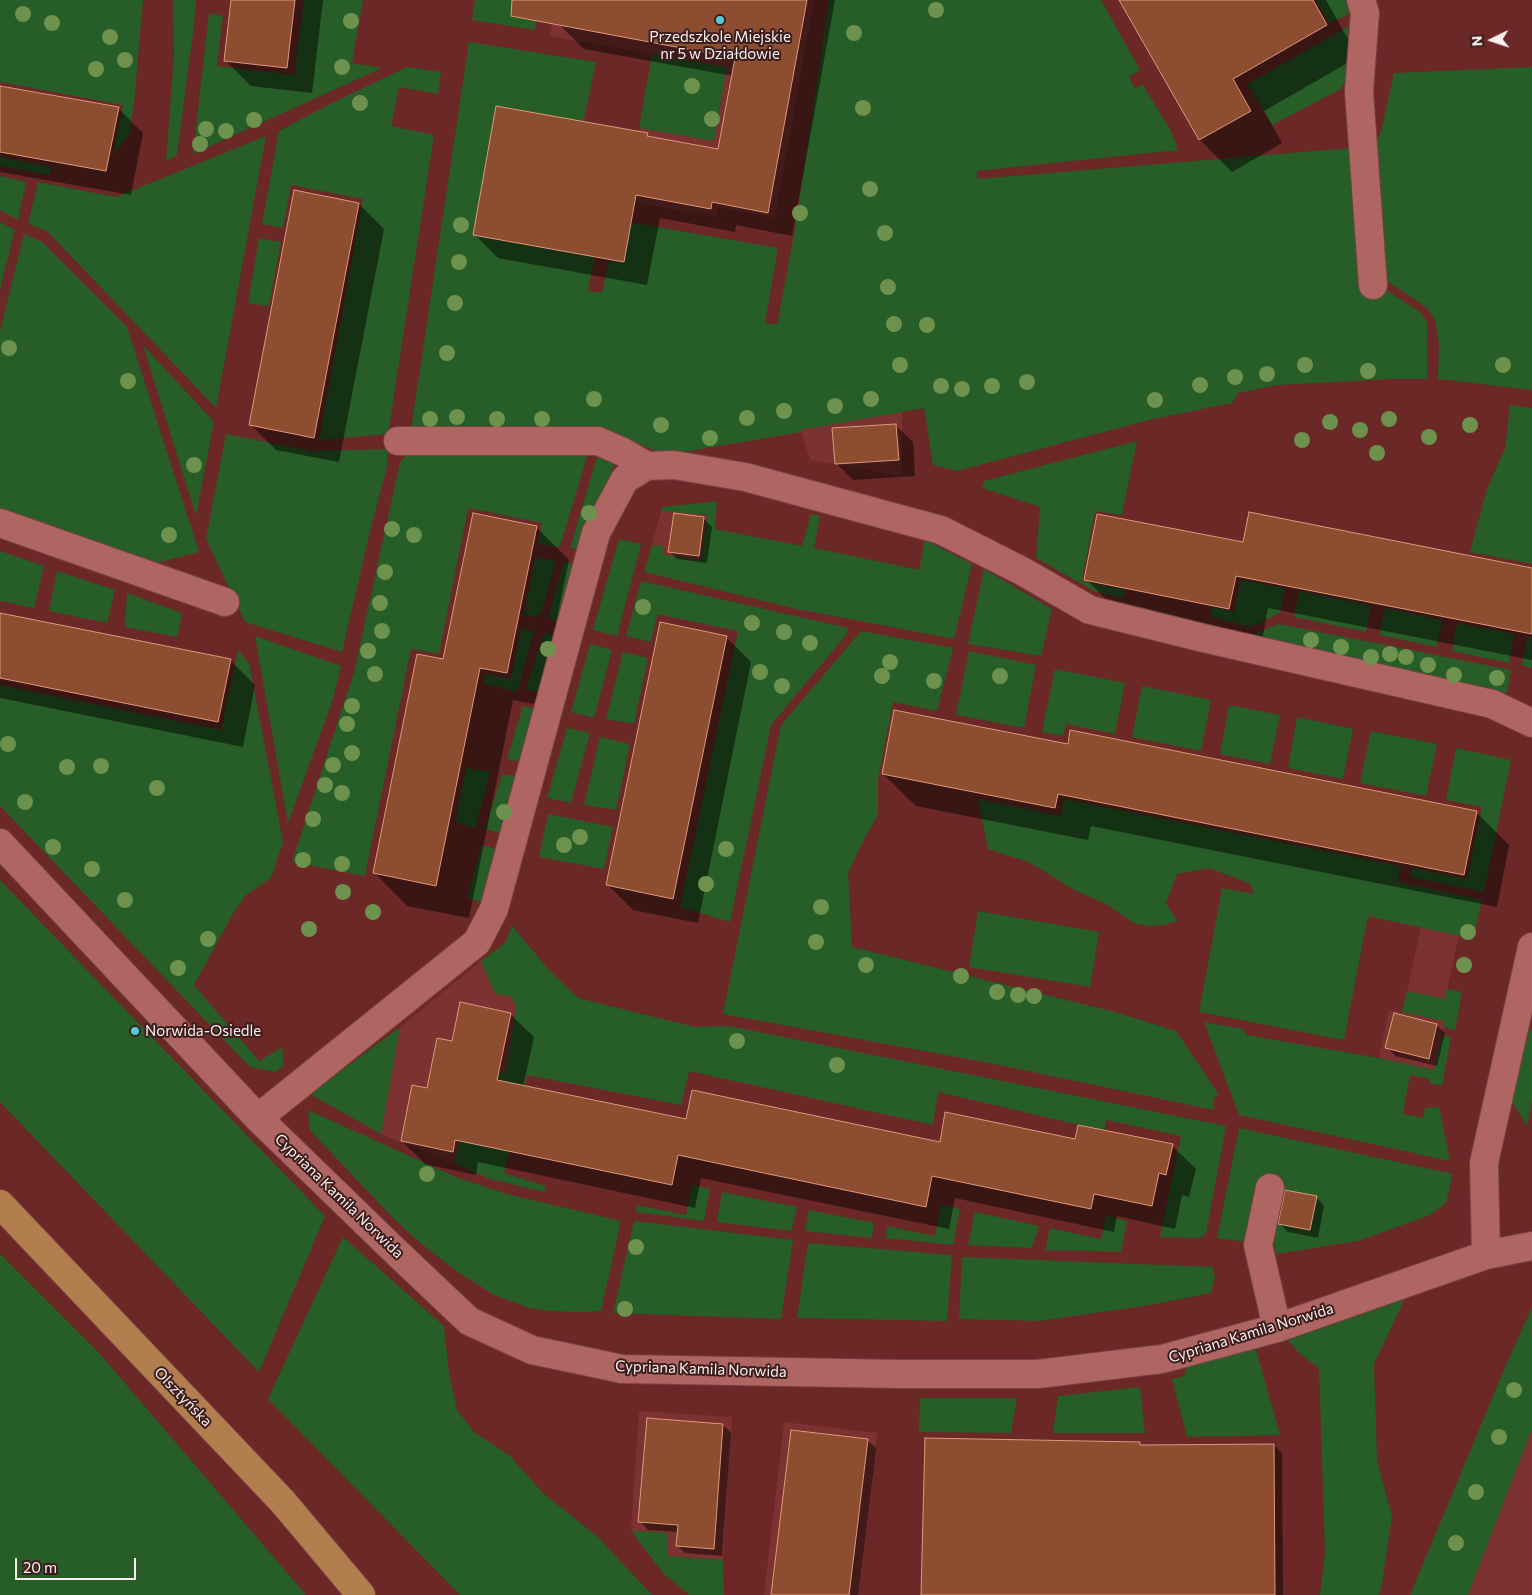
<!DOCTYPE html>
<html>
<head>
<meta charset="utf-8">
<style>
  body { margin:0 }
  #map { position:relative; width:1532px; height:1595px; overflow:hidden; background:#6b2827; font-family:Commissioner,sans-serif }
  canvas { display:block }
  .north { position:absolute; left:1467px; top:15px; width:50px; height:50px; -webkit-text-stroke:4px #3c1d1c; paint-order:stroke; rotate:266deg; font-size:14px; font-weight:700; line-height:20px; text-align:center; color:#f9f0ef }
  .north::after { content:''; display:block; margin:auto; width:18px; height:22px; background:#f9f0ef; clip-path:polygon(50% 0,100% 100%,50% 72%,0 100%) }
  .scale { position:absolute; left:15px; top:1558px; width:121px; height:22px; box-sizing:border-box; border:2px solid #f9f0ef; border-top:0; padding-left:6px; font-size:15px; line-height:18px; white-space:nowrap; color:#f9f0ef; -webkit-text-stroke:4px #3c1d1c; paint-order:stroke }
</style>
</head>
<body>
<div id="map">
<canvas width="1532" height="1595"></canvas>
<div class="north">N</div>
<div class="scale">20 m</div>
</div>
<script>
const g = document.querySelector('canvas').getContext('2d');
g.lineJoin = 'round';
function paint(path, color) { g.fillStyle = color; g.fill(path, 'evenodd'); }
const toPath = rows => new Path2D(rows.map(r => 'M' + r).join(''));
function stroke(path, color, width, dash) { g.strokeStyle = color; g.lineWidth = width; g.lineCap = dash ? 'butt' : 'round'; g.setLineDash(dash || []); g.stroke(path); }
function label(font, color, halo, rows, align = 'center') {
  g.font = font + ' Commissioner,sans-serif'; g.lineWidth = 4; g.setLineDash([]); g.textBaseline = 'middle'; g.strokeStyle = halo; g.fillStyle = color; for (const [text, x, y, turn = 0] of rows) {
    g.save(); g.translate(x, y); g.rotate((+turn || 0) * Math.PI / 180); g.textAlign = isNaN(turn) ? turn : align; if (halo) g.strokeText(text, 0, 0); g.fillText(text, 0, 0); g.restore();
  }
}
paint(toPath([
  [556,0,814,0,775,218,718,207,716,217,627,201,639,128,714,141,727,67,550,36],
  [902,411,902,476,810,460,801,430],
  [661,511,707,515,701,560,663,555,664,546,652,545],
  [1421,927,1459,935,1445,999,1407,991],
  [481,961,495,994,511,996,516,1007,506,1073,467,1114,454,1163,381,1134,400,1027],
  [1389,1010,1445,1021,1434,1070,1379,1058],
  [639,1411,732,1417,723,1560,667,1556,668,1533,631,1531],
  [784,1422,877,1433,858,1595,764,1595],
  [1532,1429,1532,1595,1468,1595]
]), '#7c3231');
paint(toPath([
  [0,0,143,0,134,104,129,134,113,156,123,105,0,82],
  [173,0,196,0,194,25,177,155,166,161,174,55],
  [304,0,363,0,352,63,382,68,193,154,209,13,223,16,217,66,294,75],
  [475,0,540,0,535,30,472,20],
  [829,0,1101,0,1140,70,1129,77,1135,88,1143,85,1171,131,1178,150,977,171,977,179,1351,148,1383,288,1420,312,1427,322,1427,379,1390,379,1278,385,1238,393,1232,403,1153,419,957,471,933,465,924,408,801,430,801,432,666,455,596,427,411,429,469,42,596,62,583,123,619,130,588,291,602,293,617,220,778,248,765,323,777,325,795,229],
  [1316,0,1346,0,1349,14,1329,23],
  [1349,26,1347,45,1348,76,1341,89,1272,125,1248,84],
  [652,54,727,67,714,141,639,128],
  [407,67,441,72,438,94,399,87,391,126,434,135,388,434,319,440,363,199,291,185,283,228,262,224,279,131,328,105],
  [1532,67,1532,390,1438,379,1439,344,1435,320,1426,307,1381,277,1367,137,1380,136,1394,73],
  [266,136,216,408,47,231,28,224,38,182,116,197],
  [0,157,51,167,49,175,0,166],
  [0,176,26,182,18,220,0,210],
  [0,222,15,230,0,290],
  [24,234,42,242,127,327,199,552,148,565,0,515,0,331],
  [259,238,281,242,269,306,248,303],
  [143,345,214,422,196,516],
  [1510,405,1532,408,1532,564,1470,552,1487,489,1505,449],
  [226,434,311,451,387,449,387,467,372,523,342,652,245,622,206,539],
  [1137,441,1122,515,1095,511,1082,581,1125,590,1123,598,1094,591,1036,558,1040,507,982,488,984,481],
  [600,447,617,456,583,551,570,548],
  [410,451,588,453,560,547,538,544,542,523,468,508,439,654,411,649,365,876,292,862,354,672,400,462],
  [717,501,715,529,802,546,811,514,820,516,814,548,919,570,925,540,972,564,954,639,797,609,644,572,652,545,664,546,663,555,701,560,707,515,661,511,662,507],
  [619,539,641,544,617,636,593,630],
  [0,551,44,566,34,608,0,601],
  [535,558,556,561,541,613,535,617,524,614],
  [564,562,580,566,563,622,548,618],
  [984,569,1052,609,1041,656,968,644],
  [57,571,115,590,107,623,49,611],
  [1241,580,1285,588,1280,613,1250,627,1210,617,1212,607,1234,612],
  [641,581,848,628,846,635,771,725,730,922,680,907,738,631,657,614,651,642,626,636],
  [1299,591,1371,606,1366,632,1294,617],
  [127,593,182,613,177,637,125,627],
  [1385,608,1442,620,1437,647,1379,635],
  [1457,623,1514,634,1509,663,1452,651],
  [1279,624,1511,670,1507,693,1252,635],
  [521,629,534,631,517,692,483,683,485,674,511,679],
  [861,631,953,648,937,711,893,702,878,779,878,815,864,839,848,873,852,947,1115,1012,1176,1031,1219,1095,1213,1098,1214,1110,989,1063,723,1014,781,725],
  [544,633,560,636,543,692,526,690],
  [255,636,341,666,333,699,288,823],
  [1528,636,1532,637,1532,668,1522,665],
  [590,644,612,650,594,718,571,712],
  [238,650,249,663,283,842,271,878,246,895,234,912,194,985,259,1061,282,1047,284,1065,276,1072,250,1067,0,806,0,685,221,730],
  [969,651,1036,665,1024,728,956,715],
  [623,652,648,658,634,724,606,719],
  [1055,669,1125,683,1115,734,1066,724,1063,736,1042,732],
  [1142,686,1211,700,1201,751,1132,737],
  [1229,705,1280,715,1270,764,1220,754],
  [523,706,538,709,523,762,507,759],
  [1297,717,1353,729,1343,779,1288,768],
  [567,728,590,733,571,803,547,798],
  [1371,731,1437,744,1426,796,1360,783],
  [600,737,630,744,616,810,584,805],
  [1456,748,1511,760,1484,892,1410,877,1412,868,1467,879,1482,807,1446,800],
  [466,768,490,772,475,828,455,822],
  [502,774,518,777,503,834,485,829],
  [978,799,1060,816,1064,799,1400,866,1398,882,1482,900,1473,939,1368,916,1344,1040,1199,1012,1222,888,1253,894,1251,884,1209,868,1177,874,1166,903,1177,921,1164,925,1150,926,1135,924,1106,904,1074,890,1031,863,988,849],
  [548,814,613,827,604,869,539,857],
  [482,845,500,850,484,903,467,898],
  [0,880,325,1216,259,1372,0,1102],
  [978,911,1099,932,1090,987,969,967],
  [512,926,549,970,578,998,695,1027,729,1026,1226,1126,1206,1234,1199,1238,1160,1237,1181,1136,1106,1120,1105,1131,938,1092,933,1125,689,1071,681,1105,527,1075,504,1173,546,1186,544,1192,490,1179,454,1163,467,1113,490,1070,506,1072,516,1007,511,996,495,994,481,961,505,943],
  [1447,989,1462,992,1455,1030,1444,1027,1444,1021,1402,1012,1407,991,1445,999],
  [1204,1022,1243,1029,1246,1035,1379,1058,1434,1070,1442,1035,1451,1038,1442,1086,1430,1083,1430,1079,1410,1075,1403,1114,1423,1118,1425,1108,1439,1107,1450,1161,1239,1115],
  [400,1027,381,1134,310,1094],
  [1529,1029,1532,1030,1532,1101,1527,1126,1512,1102],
  [308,1110,458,1178,507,1194,621,1221,601,1311,580,1312,551,1311,529,1308,494,1295,458,1272,419,1242,393,1218,322,1143,310,1130],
  [1239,1128,1453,1174,1446,1203,1430,1215,1358,1241,1276,1254,1272,1235,1247,1242,1217,1238],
  [692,1185,710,1189,704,1221,636,1212,637,1205,686,1215],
  [722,1192,797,1207,791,1231,717,1222],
  [941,1205,960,1209,953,1245,886,1238,887,1226,935,1236],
  [809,1210,874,1223,872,1238,805,1231],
  [975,1212,1039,1226,1032,1248,968,1245],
  [1106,1216,1127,1221,1121,1252,1045,1250,1050,1228,1101,1239],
  [634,1221,793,1240,781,1319,613,1313],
  [343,1237,444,1326,449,1373,457,1410,474,1432,510,1456,543,1493,598,1537,652,1595,460,1595,268,1399],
  [808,1243,952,1255,947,1321,797,1318],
  [0,1254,100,1354,306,1595,0,1595],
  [962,1257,1213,1267,1215,1278,1211,1293,1150,1305,1039,1321,959,1319],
  [1408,1292,1374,1364,1377,1461,1392,1516,1381,1590,1378,1595,1320,1595,1325,1552,1319,1368,1300,1354,1280,1332],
  [1532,1307,1532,1429,1468,1595,1410,1595,1509,1358],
  [1251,1332,1280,1435,1187,1437,1172,1379,1184,1376,1195,1343],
  [1140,1387,1145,1433,1053,1433,1058,1396],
  [920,1398,1017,1398,1011,1433,919,1432],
  [631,1531,668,1533,667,1556,723,1560,724,1595,689,1595,664,1574]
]), '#275d27');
paint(toPath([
  [233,0,323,0,312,93,251,86,225,60],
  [565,0,835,0,792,236,736,225,735,232,660,218,647,285,498,258,474,234,647,134,650,137,719,150,733,76,584,49,560,25],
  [1121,0,1326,0,1358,57,1264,111,1282,143,1232,172,1200,140],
  [0,87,118,108,143,133,131,195,0,172],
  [359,204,384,229,339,462,276,450,251,425],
  [895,425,913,442,915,476,853,480,836,463],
  [704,519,712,527,707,563,677,559,669,551],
  [536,527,569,560,539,705,513,700,469,918,407,906,375,873,444,661],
  [1244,544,1532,569,1532,660,1268,608,1262,641,1118,612,1086,579],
  [0,614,230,660,255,685,243,747,0,698],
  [726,637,751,662,698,923,633,910,607,884],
  [1069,746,1476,812,1509,845,1497,907,1091,826,1088,840,916,806,883,774],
  [510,1014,534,1037,523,1087,687,1121,940,1144,1076,1141,1172,1146,1196,1169,1189,1197,1182,1195,1175,1229,1117,1216,1114,1232,955,1198,949,1229,701,1178,695,1208,478,1162,476,1175,425,1164,402,1141,453,1043],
  [1436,1025,1445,1033,1437,1066,1395,1056,1387,1047],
  [1316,1197,1324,1206,1318,1238,1288,1232,1280,1224],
  [723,1425,731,1433,722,1556,685,1553,677,1545,678,1532,648,1530,640,1521],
  [867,1440,876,1448,858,1595,772,1595],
  [1139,1443,1143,1446,1274,1445,1282,1453,1283,1595,1060,1595]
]), '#0007');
const building = toPath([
  [231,0,295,0,287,68,224,61,231,0],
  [512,0,807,0,768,213,712,202,711,209,636,195,624,262,473,235,496,106,648,133,647,136,718,149,735,58,511,16,512,0],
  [1119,0,1313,0,1327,25,1233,79,1251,111,1199,140,1119,0],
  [0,86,119,107,106,171,0,152,0,86],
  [294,190,359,203,314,438,249,425,294,190],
  [896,424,899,460,835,464,832,428,896,424],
  [1249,512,1532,568,1532,634,1236,576,1229,609,1084,580,1097,514,1243,542,1249,512],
  [473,513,537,526,507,673,480,668,436,886,373,873,417,654,443,659,473,513],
  [674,513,704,517,699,556,668,552,674,513],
  [0,613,231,659,218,722,0,678,0,613],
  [660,622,727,636,673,899,606,885,660,622],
  [894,710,1068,744,1070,730,1477,811,1464,875,1058,794,1055,808,882,774,894,710],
  [460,1002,511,1013,497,1080,686,1119,692,1090,940,1142,945,1112,1075,1139,1078,1125,1173,1144,1166,1175,1159,1173,1152,1206,1094,1194,1091,1209,932,1176,926,1207,678,1155,672,1185,455,1140,453,1152,401,1141,412,1085,427,1088,437,1038,452,1041,460,1002],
  [1394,1013,1437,1024,1429,1059,1385,1048,1394,1013],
  [1285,1190,1317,1196,1310,1230,1278,1224,1285,1190],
  [647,1418,723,1424,714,1549,676,1546,678,1525,638,1522,647,1418],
  [791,1430,868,1439,849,1595,771,1595,791,1430],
  [925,1438,1140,1442,1140,1445,1274,1444,1275,1595,921,1595,925,1438]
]);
paint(building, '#8d4d31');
stroke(building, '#df987a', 1);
const minor = toPath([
  [1361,0,1365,13,1359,91,1373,285],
  [398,441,598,441,623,452,647,466],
  [0,523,225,602],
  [0,843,258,1118,393,1249,469,1321,532,1350,622,1369,899,1374,1038,1374,1162,1359,1277,1328,1486,1255,1532,1246],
  [258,1118,477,942,494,909,596,533,625,479,647,466,674,465,745,477,941,530,1022,571,1090,610,1203,638,1492,704,1532,723],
  [1270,1188,1258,1245,1277,1328],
  [1486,1255,1484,1163,1532,947]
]);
const major = toPath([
  [0,1204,283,1502,361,1595]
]);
stroke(minor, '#764244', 30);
stroke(major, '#764244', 30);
stroke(minor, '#af6562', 28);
stroke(major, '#b27e4e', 28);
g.fillStyle = '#6c924d';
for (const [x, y] of [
  [936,10],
  [23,14],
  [351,21],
  [52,23],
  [854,33],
  [110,37],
  [125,60],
  [342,67],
  [96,69],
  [692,86],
  [360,103],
  [863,108],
  [712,119],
  [254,120],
  [206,129],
  [226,131],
  [200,144],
  [870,189],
  [800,213],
  [461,225],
  [885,233],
  [459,262],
  [888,287],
  [455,303],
  [894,324],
  [927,325],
  [9,348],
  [447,353],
  [900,365],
  [1305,365],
  [1503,365],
  [1368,371],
  [1267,374],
  [1235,377],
  [128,381],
  [1027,382],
  [1200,385],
  [941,386],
  [992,386],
  [962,389],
  [594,399],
  [871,399],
  [1155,400],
  [835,406],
  [784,411],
  [457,417],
  [747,418],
  [430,419],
  [497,419],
  [542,419],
  [1389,419],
  [1330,422],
  [661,425],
  [1470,425],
  [1360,430],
  [1429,437],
  [710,438],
  [1302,440],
  [1377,453],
  [194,465],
  [589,513],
  [392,529],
  [169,535],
  [414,535],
  [385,572],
  [380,603],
  [643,607],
  [752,623],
  [382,631],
  [784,632],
  [1311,640],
  [810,643],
  [1341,647],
  [548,649],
  [368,651],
  [1390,654],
  [1371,657],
  [1406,657],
  [890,662],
  [1428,665],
  [760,672],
  [375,674],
  [1454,675],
  [882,676],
  [1000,676],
  [1497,678],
  [934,681],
  [782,686],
  [352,706],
  [347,724],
  [8,744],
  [352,753],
  [333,765],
  [101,766],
  [67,767],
  [325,785],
  [157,788],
  [342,793],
  [25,802],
  [504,812],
  [313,819],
  [580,837],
  [564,845],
  [53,847],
  [726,849],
  [303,860],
  [342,864],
  [92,869],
  [706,884],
  [343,892],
  [125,900],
  [821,907],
  [373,912],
  [309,929],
  [1468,932],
  [208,939],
  [816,942],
  [866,965],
  [1464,965],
  [178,968],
  [961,976],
  [997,992],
  [1018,995],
  [1034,996],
  [737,1041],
  [837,1065],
  [427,1174],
  [636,1247],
  [625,1309],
  [1514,1390],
  [1499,1437],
  [1476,1492],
  [1456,1543]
]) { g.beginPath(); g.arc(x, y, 8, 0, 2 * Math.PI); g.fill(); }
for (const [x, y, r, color] of [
  [720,20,5,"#52cbd7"],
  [135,1031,5,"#52cbd7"]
]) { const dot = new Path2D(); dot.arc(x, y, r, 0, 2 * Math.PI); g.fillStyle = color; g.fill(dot); stroke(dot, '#3c1d1c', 2); }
label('15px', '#f9f0ef', '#3c1d1c', [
  ["Przedszkole Miejskie",720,37],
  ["nr 5 w Działdowie",720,54],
  ["Norwida-Osiedle",145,1031,"left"]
]);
label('15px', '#f9f0ef', '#3c1d1c', [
  ["Cypriana Kamila Norwida",339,1196,44],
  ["Cypriana Kamila Norwida",1251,1333,-17],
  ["Cypriana Kamila Norwida",701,1369,2],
  ["Olsztyńska",183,1397,46]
]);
</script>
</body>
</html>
